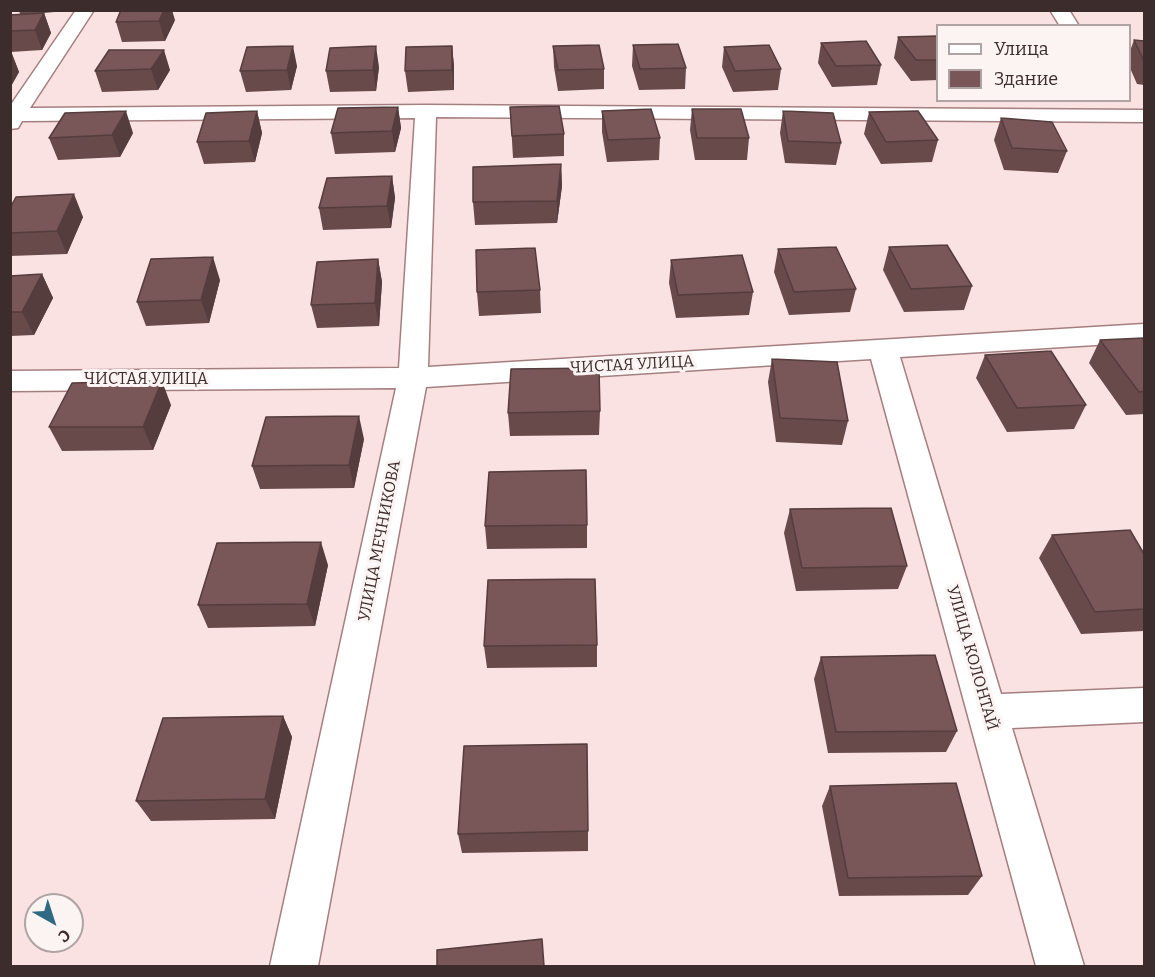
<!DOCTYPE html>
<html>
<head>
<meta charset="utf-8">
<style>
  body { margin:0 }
  #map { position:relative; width:1155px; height:977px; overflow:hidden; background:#fbe2e2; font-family:Bitter,serif }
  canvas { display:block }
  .frame { position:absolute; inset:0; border:12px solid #3c2c2c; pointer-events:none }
  .legend { position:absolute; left:936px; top:24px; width:195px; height:78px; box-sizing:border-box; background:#fcf4f3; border:2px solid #afa4a3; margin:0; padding:8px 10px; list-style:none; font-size:18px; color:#3c2c2c }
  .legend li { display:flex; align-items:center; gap:12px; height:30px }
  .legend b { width:30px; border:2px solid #afa4a3 }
  .north { position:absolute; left:24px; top:893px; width:60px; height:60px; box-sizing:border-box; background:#fcf4f3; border:2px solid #afa4a3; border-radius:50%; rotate:141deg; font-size:16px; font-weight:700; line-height:24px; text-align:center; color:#3c2c2c }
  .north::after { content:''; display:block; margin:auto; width:21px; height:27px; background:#2f6a82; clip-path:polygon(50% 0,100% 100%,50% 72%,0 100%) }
</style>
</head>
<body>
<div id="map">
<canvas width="1155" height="977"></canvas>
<div class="frame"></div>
<ul class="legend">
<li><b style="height:8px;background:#fff"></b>Улица</li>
<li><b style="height:16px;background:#795657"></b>Здание</li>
</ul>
<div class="north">С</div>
</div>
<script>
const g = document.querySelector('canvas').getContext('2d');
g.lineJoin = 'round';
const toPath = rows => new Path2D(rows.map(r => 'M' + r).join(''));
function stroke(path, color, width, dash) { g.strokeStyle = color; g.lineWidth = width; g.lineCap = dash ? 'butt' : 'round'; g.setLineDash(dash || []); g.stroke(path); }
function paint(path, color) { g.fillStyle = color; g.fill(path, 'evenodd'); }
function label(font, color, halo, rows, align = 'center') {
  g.font = font + ' Bitter,serif'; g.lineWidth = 6; g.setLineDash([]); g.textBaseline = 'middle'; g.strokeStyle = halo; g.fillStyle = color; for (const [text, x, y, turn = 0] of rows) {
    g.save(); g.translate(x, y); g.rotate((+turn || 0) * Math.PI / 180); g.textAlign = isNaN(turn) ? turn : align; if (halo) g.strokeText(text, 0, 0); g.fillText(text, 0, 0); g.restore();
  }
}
const minor = toPath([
  [76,10,94,10,30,108,426,105,1144,110,1144,122,436,117,428,367,1144,324,1144,342,900,357,1001,694,1144,688,1144,722,1012,728,1084,966,1036,966,871,359,426,387,318,966,270,966,396,388,10,391,10,371,399,368,415,118,22,121,18,128,10,129,10,106,76,10],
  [1050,10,1069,10,1079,26,1060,26,1050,10]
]);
stroke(minor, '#a57f80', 3);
paint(minor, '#fff');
paint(toPath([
  [19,10,75,10,44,13,51,33,42,50,11,52,19,72,10,88,10,15,20,14],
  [175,20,165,41,122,42,116,22],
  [938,36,938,80,911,81,894,58,898,37],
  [1134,40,1144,41,1144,85,1137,84,1130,68,1130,51],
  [821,43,881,65,877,85,832,87,818,63],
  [633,45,686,68,685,89,639,90,632,66],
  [452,46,454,66,454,90,408,92,405,71],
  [553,46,604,69,604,89,558,91,554,67],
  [724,47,781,69,778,90,733,92,722,67],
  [109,50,170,70,158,90,102,92,95,71],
  [297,66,291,90,246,92,240,71],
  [379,67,376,91,330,92,326,71],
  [398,107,401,128,395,152,335,154,331,133],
  [510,107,564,134,564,156,513,158],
  [692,109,749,138,747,160,695,160,690,130],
  [257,111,262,133,255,162,204,164,197,142],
  [602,111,660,138,659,160,607,162,602,132],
  [783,111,841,143,836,165,785,163,780,133],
  [869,112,938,140,932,162,881,164,864,134],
  [1001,118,1067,151,1058,173,1004,170,994,140],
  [133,133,120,157,58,160,49,138],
  [561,164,562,186,557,223,475,225,473,202],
  [392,176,395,198,391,228,323,230,319,208],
  [10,208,83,217,67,254,10,256],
  [889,247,972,286,964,310,904,312,883,270],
  [778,249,856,289,850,312,789,315,774,272],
  [378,259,382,282,379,326,317,328,311,305],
  [671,260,753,292,749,315,676,318,669,283],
  [42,274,53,298,34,335,10,336,10,276],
  [220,280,209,323,146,326,137,302],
  [540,290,541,313,479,316,477,292],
  [1144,338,1144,414,1126,415,1089,363,1100,340],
  [985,355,1086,405,1074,429,1007,432,976,378],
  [772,359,848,421,842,445,776,442,768,382],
  [171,405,153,450,62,451,49,427],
  [600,411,599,435,510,436,508,413],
  [364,439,354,488,260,489,252,466],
  [790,509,907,566,898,589,796,591,784,533],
  [587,525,587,548,487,549,485,526],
  [1052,535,1144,554,1144,631,1081,634,1039,558],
  [328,565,315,626,208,628,198,605],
  [597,645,597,667,487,668,484,646],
  [821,657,957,731,946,752,828,753,814,679],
  [283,716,292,737,275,819,151,821,136,801],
  [830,786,982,876,968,895,839,896,822,806],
  [588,831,588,851,462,853,458,834]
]), '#684a4b');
paint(toPath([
  [164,10,172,10,175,20,165,41,159,21],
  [44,13,51,33,42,50,35,30],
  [293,46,297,66,291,90,287,70],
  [376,46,379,67,376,91,373,70],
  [452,46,454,66,454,90,452,70],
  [164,50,170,70,158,90,151,69],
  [11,51,19,72,10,88,10,52],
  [398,107,401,128,395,152,392,131],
  [126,111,133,133,120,157,112,135],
  [257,111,262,133,255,162,249,141],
  [561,164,562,186,557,223,557,201],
  [392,176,395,198,391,228,387,206],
  [74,194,83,217,67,254,57,231],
  [213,257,220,280,209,323,201,300],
  [378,259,382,282,379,326,375,303],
  [42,274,53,298,34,335,22,312],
  [162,381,171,405,153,450,143,427],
  [359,416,364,439,354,488,349,465],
  [321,542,328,565,315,626,307,604],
  [283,716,292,737,275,819,265,799]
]), '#553c3d');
const building = toPath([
  [121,10,164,10,159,21,116,22,121,10],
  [44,13,35,30,10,31,10,15,44,13],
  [938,36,938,60,916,60,898,37,938,36],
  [1134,40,1144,41,1144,61,1134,40],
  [866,41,881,65,836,66,821,43,866,41],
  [678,44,686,68,640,69,633,45,678,44],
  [599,45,604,69,558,70,553,46,599,45],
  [769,45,781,69,735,71,724,47,769,45],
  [293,46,287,70,240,71,247,47,293,46],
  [376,46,373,70,326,71,330,48,376,46],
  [452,46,452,70,405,71,406,47,452,46],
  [109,50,164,50,151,69,95,71,109,50],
  [559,106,564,134,512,136,510,107,559,106],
  [398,107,392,131,331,133,338,108,398,107],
  [651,109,660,138,608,140,602,111,651,109],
  [692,109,741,109,749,138,697,138,692,109],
  [126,111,112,135,49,138,65,113,126,111],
  [257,111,249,141,197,142,206,113,257,111],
  [783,111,833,113,841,143,788,141,783,111],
  [918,111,938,140,886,142,869,112,918,111],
  [1001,118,1052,122,1067,151,1012,148,1001,118],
  [561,164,557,201,473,202,473,167,561,164],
  [392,176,387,206,319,208,327,178,392,176],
  [74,194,57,231,10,233,10,208,16,197,74,194],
  [947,245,972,286,911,289,889,247,947,245],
  [836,247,856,289,794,292,778,249,836,247],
  [535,248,540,290,477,292,476,250,535,248],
  [742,255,753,292,678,295,671,260,742,255],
  [213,257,201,300,137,302,151,259,213,257],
  [378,259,375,303,311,305,317,262,378,259],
  [42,274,22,312,10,312,10,276,42,274],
  [1144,338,1144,391,1139,392,1100,340,1144,338],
  [1051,351,1086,405,1017,408,985,355,1051,351],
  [772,359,837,362,848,421,780,418,772,359],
  [599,368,600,411,508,413,511,369,599,368],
  [162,381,143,427,49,427,72,383,162,381],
  [359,416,349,465,252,466,266,417,359,416],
  [586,470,587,525,485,526,489,472,586,470],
  [891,508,907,566,802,568,790,509,891,508],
  [1130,530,1144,554,1144,609,1095,612,1052,535,1130,530],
  [321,542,307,604,198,605,217,543,321,542],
  [595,579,597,645,484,646,488,580,595,579],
  [935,655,957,731,836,732,821,657,935,655],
  [283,716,265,799,136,801,163,718,283,716],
  [587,744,588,831,458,834,464,746,587,744],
  [956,783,982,876,848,878,830,786,956,783],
  [542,939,544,966,437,966,437,950,542,939]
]);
paint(building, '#795657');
stroke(building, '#553c3d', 1.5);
label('16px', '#3c2c2c', '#fcf4f3', [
  ["ЧИСТАЯ УЛИЦА",632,365,-3],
  ["ЧИСТАЯ УЛИЦА",146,380],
  ["УЛИЦА МЕЧНИКОВА",380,541,-79],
  ["УЛИЦА КОЛОНТАЙ",972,658,74]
]);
</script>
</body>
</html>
